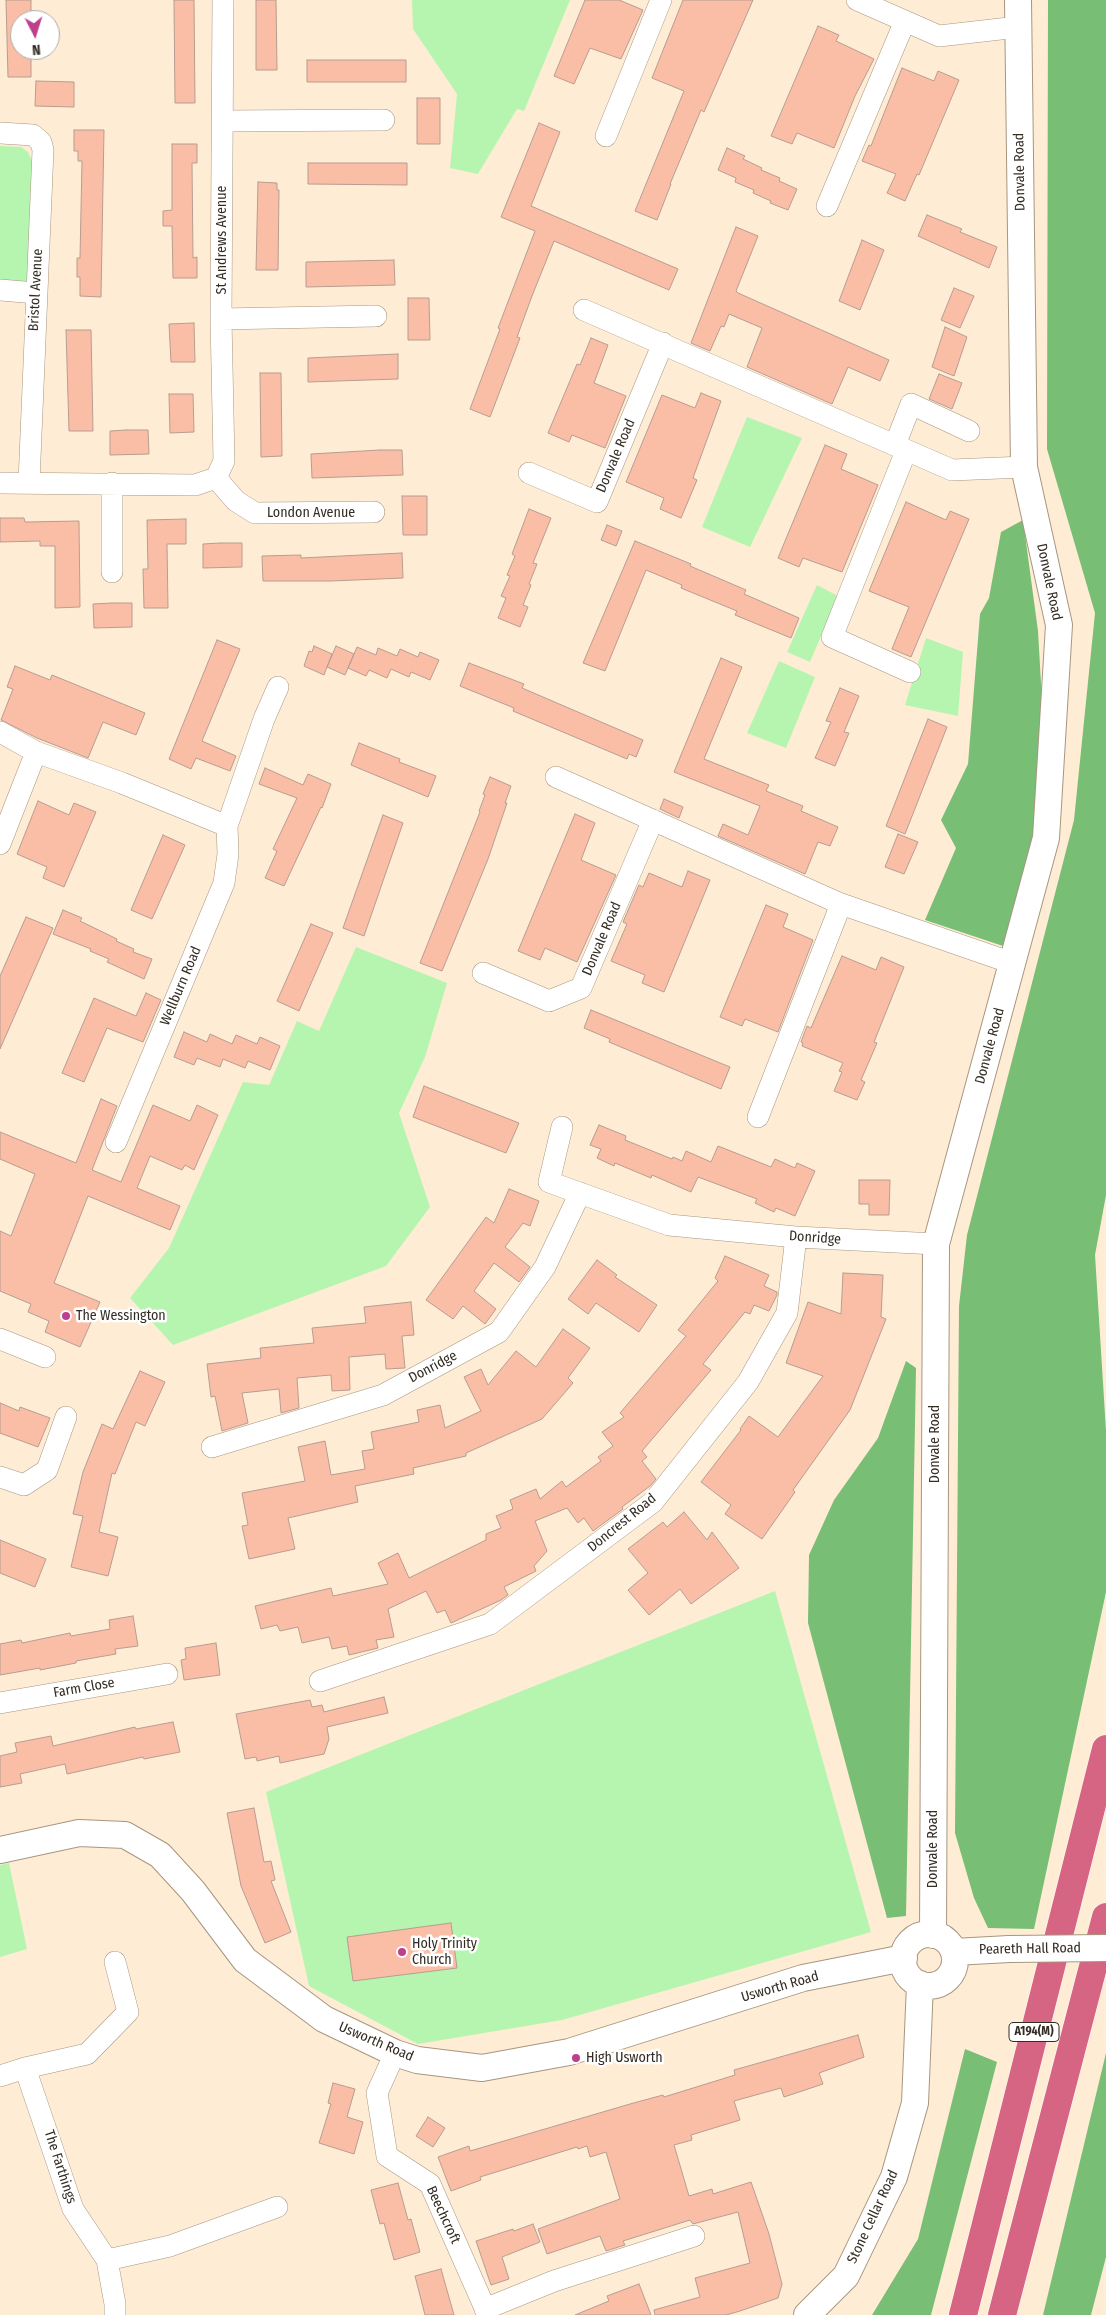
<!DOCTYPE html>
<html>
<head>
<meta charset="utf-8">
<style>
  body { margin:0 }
  #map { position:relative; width:1106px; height:2315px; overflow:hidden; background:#ffecd4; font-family:"Fira Sans Condensed",sans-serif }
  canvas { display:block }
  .north { position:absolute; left:10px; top:10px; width:50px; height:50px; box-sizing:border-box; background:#fff; border:1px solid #adaba7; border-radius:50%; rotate:175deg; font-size:14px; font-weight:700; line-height:20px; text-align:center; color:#332c23 }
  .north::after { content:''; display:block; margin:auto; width:18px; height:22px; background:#be408d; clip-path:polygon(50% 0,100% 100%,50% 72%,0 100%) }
</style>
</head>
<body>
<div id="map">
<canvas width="1106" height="2315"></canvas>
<div class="north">N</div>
</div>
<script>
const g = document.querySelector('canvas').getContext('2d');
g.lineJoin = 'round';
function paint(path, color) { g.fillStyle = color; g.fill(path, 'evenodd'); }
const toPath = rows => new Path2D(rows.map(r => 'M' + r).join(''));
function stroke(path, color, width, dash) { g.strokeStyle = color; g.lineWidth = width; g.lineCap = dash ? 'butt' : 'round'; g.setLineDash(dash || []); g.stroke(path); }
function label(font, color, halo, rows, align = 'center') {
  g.font = font + ' "Fira Sans Condensed",sans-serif'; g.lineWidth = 5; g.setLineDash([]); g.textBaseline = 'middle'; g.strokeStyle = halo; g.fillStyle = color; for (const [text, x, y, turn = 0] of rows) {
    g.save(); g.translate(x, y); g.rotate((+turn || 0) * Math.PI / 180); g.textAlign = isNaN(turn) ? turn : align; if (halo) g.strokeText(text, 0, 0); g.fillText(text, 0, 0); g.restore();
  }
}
paint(toPath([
  [412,0,570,0,524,111,517,109,478,174,450,168,457,94,413,29],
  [0,146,21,147,28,152,34,166,33,276,27,282,0,282],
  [747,417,802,438,750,547,702,527],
  [817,585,838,596,810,662,787,652],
  [926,638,963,652,958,716,905,705],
  [779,661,815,677,786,748,747,733],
  [356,947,447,983,425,1057,399,1113,430,1207,386,1266,173,1345,130,1298,169,1248,243,1082,269,1085,297,1021,319,1031],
  [775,1591,871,1932,562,2020,418,2044,309,1986,266,1792],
  [9,1863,27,1949,0,1957,0,1865]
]), '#b6f5b0');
paint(toPath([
  [1048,0,1106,0,1106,1195,1095,1255,1106,1431,1106,1592,1034,1929,988,1928,974,1898,955,1833,959,1306,967,1235,1074,820,1095,613,1047,449],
  [1023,520,1038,631,1042,701,1033,835,1006,947,925,920,956,848,941,820,968,764,980,614,989,598,1001,532],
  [906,1361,916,1368,906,1916,887,1918,808,1623,809,1555,834,1500,878,1438],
  [965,2049,997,2062,931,2315,872,2315,918,2239],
  [1106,2053,1106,2257,1091,2315,1043,2315]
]), '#78be74');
const building = toPath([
  [6,0,31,0,31,20,20,20,20,50,31,50,31,77,8,77,6,0],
  [174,0,194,0,195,103,175,103,174,0],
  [256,0,276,0,277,70,256,70,256,0],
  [585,0,619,0,643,10,621,59,590,48,574,84,554,76,585,0],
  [683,0,753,0,704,112,701,110,670,184,671,184,657,220,635,211,684,91,652,78,683,0],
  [818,26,839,35,836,41,874,59,855,96,834,148,797,133,792,144,771,136,818,26],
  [307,60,406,60,406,82,307,82,307,60],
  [902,68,934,81,938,71,959,80,919,175,917,174,905,201,887,193,896,174,862,161,869,145,871,146,902,68],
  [36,81,74,82,74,107,35,106,36,81],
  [417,98,440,98,440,144,417,144,417,98],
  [539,123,560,132,531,206,678,269,669,290,554,241,532,296,517,337,520,338,490,417,470,409,500,329,498,328,535,231,501,217,539,123],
  [74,130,104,130,101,297,80,296,80,277,77,277,77,258,80,258,82,161,78,161,78,151,74,151,74,130],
  [172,144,197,144,197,163,192,163,193,258,197,257,197,278,173,278,172,226,163,226,163,211,172,210,172,144],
  [727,148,745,156,743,159,762,168,761,170,780,178,779,181,797,189,788,210,770,203,771,201,753,193,754,190,735,182,736,178,718,170,727,148],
  [308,163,407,163,407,185,308,184,308,163],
  [258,182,277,183,277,190,279,190,278,270,256,270,258,182],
  [927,215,962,229,960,232,997,247,989,268,918,236,927,215],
  [736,227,758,236,736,291,738,293,889,360,880,381,848,367,832,404,747,367,762,328,729,314,724,327,721,326,710,351,691,343,736,227],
  [862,240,884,250,860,310,839,301,862,240],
  [394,260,395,285,306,287,306,262,394,260],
  [954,288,974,296,960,328,941,320,954,288],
  [408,298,429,298,430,340,408,340,408,298],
  [194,323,195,362,171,362,169,324,194,323],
  [945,327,967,337,954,376,932,367,945,327],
  [66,330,91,330,93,431,69,431,66,330],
  [591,338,608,345,594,383,626,396,605,448,572,435,569,442,548,433,577,364,580,365,591,338],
  [398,354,398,379,308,382,308,358,398,354],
  [260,373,281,373,282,456,261,457,260,373],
  [939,374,962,383,952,409,929,399,939,374],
  [701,393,721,401,693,478,697,480,681,518,660,509,664,498,626,482,662,395,695,408,701,393],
  [169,394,193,394,194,432,170,433,169,394],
  [126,430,148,430,149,454,110,455,110,431,126,430],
  [825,445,847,454,841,469,878,485,842,572,803,558,799,567,778,558,825,445],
  [380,450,402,450,403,475,312,478,311,454,380,450],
  [402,496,427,496,427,535,403,535,402,496],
  [906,502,946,520,950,511,969,519,911,657,892,649,909,607,869,591,906,502],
  [529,509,551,518,533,563,537,564,529,584,531,585,523,605,528,607,520,627,498,618,506,598,501,596,510,576,507,575,515,556,512,554,529,509],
  [0,518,24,518,25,522,79,521,80,607,55,608,55,546,40,546,40,541,0,542,0,518],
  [186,519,186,544,167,544,168,608,144,608,143,569,148,569,147,520,186,519],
  [607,525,622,531,616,546,601,540,607,525],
  [635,541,691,564,690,566,746,590,744,594,799,618,791,638,735,615,737,611,681,588,682,585,646,570,605,671,583,663,635,541],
  [220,543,242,543,242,567,203,568,203,544,220,543],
  [402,553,403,578,331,581,263,581,262,556,301,555,301,558,402,553],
  [112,603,132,603,132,627,94,628,93,604,112,603],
  [217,640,240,649,202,741,236,756,230,771,196,758,191,769,169,759,217,640],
  [314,646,332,654,324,675,304,666,309,651,312,652,314,646],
  [336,646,354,654,348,668,357,647,376,655,378,648,397,656,400,649,418,657,420,652,439,660,430,680,411,672,409,677,391,669,387,678,369,670,366,676,348,668,345,675,327,667,336,646],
  [721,658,742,667,704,759,769,785,766,791,803,806,801,811,838,827,830,846,818,842,805,874,718,836,723,824,748,835,760,806,674,772,721,658],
  [469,663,524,684,522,688,643,740,636,757,629,754,627,759,513,711,514,708,460,686,469,663],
  [15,666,50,680,52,675,145,713,136,735,103,722,88,758,37,738,1,720,13,689,7,687,15,666],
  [840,688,859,696,844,732,849,733,835,766,815,758,831,722,826,721,840,688],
  [928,719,947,727,905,834,886,826,928,719],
  [359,743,400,759,399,762,436,776,428,797,351,765,359,743],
  [265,768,303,785,308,774,331,784,322,808,321,807,284,886,265,878,277,851,273,849,297,798,259,784,265,768],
  [490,777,511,786,505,803,507,803,488,859,442,971,420,963,480,812,479,811,485,795,483,794,490,777],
  [664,799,683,807,679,818,660,809,664,799],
  [38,801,69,815,74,803,96,812,64,887,43,878,47,867,17,854,38,801],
  [575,814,595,823,581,860,616,875,577,962,545,948,540,960,518,951,575,814],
  [383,815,403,823,364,936,343,928,383,815],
  [898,834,918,842,904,874,885,867,898,834],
  [163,835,185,845,152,919,131,910,163,835],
  [688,871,710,880,664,992,642,983,645,975,611,961,627,924,623,922,639,885,643,887,649,873,682,887,688,871],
  [766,905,788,914,783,927,813,940,778,1032,745,1019,742,1026,720,1017,766,905],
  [63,910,82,918,80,921,117,939,116,941,134,949,133,952,152,959,144,979,107,962,109,959,90,951,91,949,53,934,63,910],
  [26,917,53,928,0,1049,0,976,26,917],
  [311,924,333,933,299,1011,277,1001,311,924],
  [842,956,876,970,881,957,904,967,874,1042,877,1043,861,1080,865,1082,857,1100,834,1091,842,1072,839,1071,843,1063,802,1046,803,1043,801,1042,807,1026,811,1028,842,956],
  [146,993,161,1000,143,1042,107,1028,84,1082,62,1073,94,998,136,1016,146,993],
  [591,1010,730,1067,721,1089,609,1042,610,1039,584,1028,591,1010],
  [184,1032,207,1042,210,1034,232,1044,236,1035,257,1044,260,1037,280,1046,270,1070,248,1061,245,1068,223,1059,220,1067,197,1058,194,1065,174,1057,184,1032],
  [424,1086,519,1123,506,1153,413,1117,424,1086],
  [101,1099,117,1106,92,1170,121,1182,153,1105,190,1121,197,1105,218,1115,194,1170,185,1165,182,1170,150,1156,137,1188,180,1206,170,1230,88,1196,54,1283,100,1302,80,1347,45,1332,49,1321,28,1312,31,1304,0,1291,0,1231,11,1236,35,1174,0,1159,0,1132,76,1163,101,1099],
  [599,1125,626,1136,625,1140,672,1159,673,1157,682,1161,686,1151,711,1162,718,1146,771,1167,775,1159,795,1168,797,1163,815,1171,795,1216,776,1208,774,1212,755,1203,757,1199,698,1177,691,1192,652,1175,651,1178,615,1163,614,1166,597,1158,601,1149,590,1145,599,1125],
  [859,1180,890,1180,889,1215,869,1215,869,1204,859,1204,859,1180],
  [509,1189,539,1201,530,1226,523,1223,505,1247,530,1267,519,1282,494,1263,474,1291,496,1309,485,1324,463,1306,453,1319,426,1300,486,1217,494,1223,509,1189],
  [725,1256,769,1275,764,1286,777,1292,777,1295,769,1311,754,1305,750,1314,745,1312,703,1364,711,1370,642,1451,647,1457,642,1461,656,1479,650,1486,622,1507,623,1509,593,1531,584,1518,578,1523,567,1508,535,1521,547,1551,534,1566,536,1571,504,1587,508,1595,501,1600,451,1623,445,1610,437,1613,426,1591,388,1609,394,1637,376,1640,378,1648,349,1655,347,1646,332,1649,329,1637,302,1643,298,1627,280,1631,277,1625,261,1629,255,1606,331,1588,333,1596,388,1584,378,1563,398,1553,409,1578,486,1540,486,1534,501,1528,496,1516,513,1509,510,1500,536,1489,540,1499,562,1481,566,1487,601,1461,598,1457,613,1446,602,1432,624,1417,620,1413,686,1336,678,1330,718,1281,715,1278,725,1256],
  [597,1260,617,1275,615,1277,657,1305,639,1332,596,1303,588,1314,568,1299,597,1260],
  [843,1273,883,1275,881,1317,886,1319,850,1410,793,1490,795,1492,762,1539,725,1514,731,1505,701,1482,741,1430,740,1429,749,1416,778,1437,823,1376,786,1363,808,1302,841,1314,843,1273],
  [411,1302,414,1335,402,1336,405,1368,386,1369,385,1354,349,1357,350,1390,332,1391,331,1375,297,1378,299,1408,281,1413,279,1389,242,1393,248,1423,222,1431,215,1396,211,1397,207,1364,261,1358,260,1348,314,1343,312,1328,366,1323,364,1307,411,1302],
  [563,1329,590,1348,568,1378,573,1383,542,1419,466,1453,466,1456,413,1468,414,1474,355,1486,358,1502,288,1518,295,1549,249,1559,242,1526,248,1525,242,1493,305,1481,298,1447,325,1441,331,1475,365,1469,362,1451,374,1449,371,1432,419,1422,417,1410,440,1405,445,1428,481,1411,464,1377,481,1369,488,1385,516,1351,536,1367,563,1329],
  [140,1371,165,1382,145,1426,136,1422,115,1474,112,1473,99,1532,118,1537,108,1576,71,1567,83,1516,73,1514,83,1472,102,1424,113,1429,140,1371],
  [0,1403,19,1411,20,1407,50,1418,38,1447,0,1433,0,1403],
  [684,1512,707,1540,712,1532,739,1568,691,1604,680,1589,649,1615,628,1590,648,1573,628,1549,663,1522,667,1527,684,1512],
  [0,1540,46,1559,35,1587,0,1573,0,1540],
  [133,1616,138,1646,115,1649,116,1654,76,1661,76,1663,40,1670,40,1668,0,1675,0,1644,21,1640,22,1643,70,1633,71,1636,110,1629,109,1620,133,1616],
  [216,1643,220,1675,184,1680,181,1660,186,1659,185,1648,216,1643],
  [384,1697,388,1713,327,1727,329,1739,324,1754,280,1763,279,1756,257,1761,256,1757,245,1759,236,1714,310,1700,312,1707,322,1705,324,1712,384,1697],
  [173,1722,180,1752,144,1759,143,1757,67,1774,65,1764,20,1774,22,1783,0,1787,0,1756,17,1752,15,1743,51,1736,53,1746,135,1727,136,1729,173,1722],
  [254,1808,264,1862,271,1861,275,1880,271,1881,291,1932,265,1943,241,1886,227,1813,254,1808],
  [451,1923,457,1968,353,1981,347,1937,451,1923],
  [858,2035,864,2057,819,2073,823,2084,784,2097,781,2088,734,2101,740,2120,691,2135,692,2140,674,2145,689,2196,712,2189,713,2194,751,2182,769,2234,782,2284,778,2298,740,2311,726,2315,655,2315,654,2310,700,2297,695,2278,750,2263,738,2212,693,2224,690,2220,623,2241,625,2245,606,2251,600,2236,547,2254,538,2229,620,2199,606,2152,590,2157,587,2146,578,2149,577,2147,480,2177,481,2180,451,2191,438,2157,469,2146,470,2151,630,2104,663,2095,664,2097,735,2075,734,2070,858,2035],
  [333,2083,355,2089,347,2117,363,2122,354,2154,319,2143,331,2104,328,2103,333,2083],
  [428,2117,445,2128,433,2147,416,2136,428,2117],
  [398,2183,408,2220,411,2219,420,2252,394,2260,384,2223,380,2224,371,2190,398,2183],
  [533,2224,540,2242,502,2257,509,2279,491,2285,476,2241,513,2229,514,2231,533,2224],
  [441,2269,454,2315,425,2315,415,2276,441,2269],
  [639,2284,651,2315,575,2315,609,2301,607,2296,639,2284]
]);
paint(building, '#fabea7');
stroke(building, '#b89c91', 1);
const minor = toPath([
  [857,0,939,36,1018,27],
  [223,121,384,120],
  [0,133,33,135,41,142,43,150,29,482],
  [606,136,661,0],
  [827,206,905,21],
  [0,290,36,293],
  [584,310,952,470,1024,467],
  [221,319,376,316],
  [895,445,911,404,969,431],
  [906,451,832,637,910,672],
  [529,473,597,502,663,343],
  [216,478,224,461,221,319,223,0],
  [0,483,195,485,216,478,236,501,255,513,374,512],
  [112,572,112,483],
  [0,732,36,752,122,783,227,826,228,854,224,883,116,1142],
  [556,777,841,904,1012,963],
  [227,826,264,719,278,687],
  [0,844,36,752],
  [483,973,549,1001,581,988,653,820],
  [758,1117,841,904],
  [562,1127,549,1182,669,1225,796,1237,936,1244],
  [0,1339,45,1357],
  [212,1447,383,1395,499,1332,545,1267,580,1193],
  [0,1477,24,1485,47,1470,66,1417],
  [320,1681,490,1624,653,1502,748,1382,787,1313,796,1237],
  [0,1703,167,1674],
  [395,2053,377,2093,387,2156,430,2184,488,2315],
  [25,2068,73,2209,107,2260,115,2304,115,2315],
  [0,2076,25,2068,87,2054,128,2012,115,1962],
  [107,2260,170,2246,277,2207],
  [485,2309,554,2281,694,2236]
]);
const tertiary = toPath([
  [0,1850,79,1833,125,1835,160,1855,193,1891,245,1960,324,2019,395,2053,417,2060,482,2068,569,2052,803,1978,904,1958],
  '903 1960a26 26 0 1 1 52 0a26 26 0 1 1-52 0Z',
  [933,1935,936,1244,1046,838,1059,625,1024,467,1018,0],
  [954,1952,1009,1949],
  [807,2315,846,2276,894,2177,915,2103,920,1984]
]);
const motorway = toPath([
  [963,2315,1106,1749],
  [1002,2315,1106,1917]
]);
stroke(minor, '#a79680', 22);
stroke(tertiary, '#a79680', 28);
stroke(motorway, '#fff', 29);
stroke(minor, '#fff', 21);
stroke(tertiary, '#fff', 26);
stroke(motorway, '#d66584', 28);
const tertiaryBridge = toPath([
  [1009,1949,1106,1948]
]);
stroke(tertiaryBridge, '#a79680', 28, []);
stroke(tertiaryBridge, '#fff', 26);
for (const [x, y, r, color] of [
  [66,1316,5,"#be408d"],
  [402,1952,5,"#be408d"],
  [576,2058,5,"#be408d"]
]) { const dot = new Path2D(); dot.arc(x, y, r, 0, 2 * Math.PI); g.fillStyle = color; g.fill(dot); stroke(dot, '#fff', 2); }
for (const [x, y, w] of [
  [1034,2032,50]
]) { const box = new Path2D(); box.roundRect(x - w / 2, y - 9.5, w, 19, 4); g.fillStyle = '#fff'; g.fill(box); stroke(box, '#332c23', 1); }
label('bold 12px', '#332c23', null, [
  ["A194(M)",1034,2032]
]);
label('14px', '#332c23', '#fff', [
  ["Donvale Road",1020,172,-91],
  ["St Andrews Avenue",222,240,-90],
  ["Bristol Avenue",36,290,-87],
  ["Donvale Road",616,456,-67],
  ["London Avenue",311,513],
  ["Donvale Road",1049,582,78],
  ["Donvale Road",602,939,-67],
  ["Wellburn Road",181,986,-67],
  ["Donvale Road",990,1046,-75],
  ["Donridge",815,1238,4],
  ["Donridge",433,1367,-28],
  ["Donvale Road",935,1444,-90],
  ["Doncrest Road",622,1523,-39],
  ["Farm Close",84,1688,-10],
  ["Donvale Road",933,1849,-90],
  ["Peareth Hall Road",1030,1949,-1],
  ["Usworth Road",780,1987,-16],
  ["Usworth Road",376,2042,23],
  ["The Farthings",60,2167,72],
  ["Beechcroft",443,2215,65],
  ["Stone Cellar Road",873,2217,-65]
]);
label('14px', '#332c23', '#fff', [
  ["The Wessington",76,1316],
  ["Holy Trinity",412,1944],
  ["Church",412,1960],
  ["High Usworth",586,2058]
], 'left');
</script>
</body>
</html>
